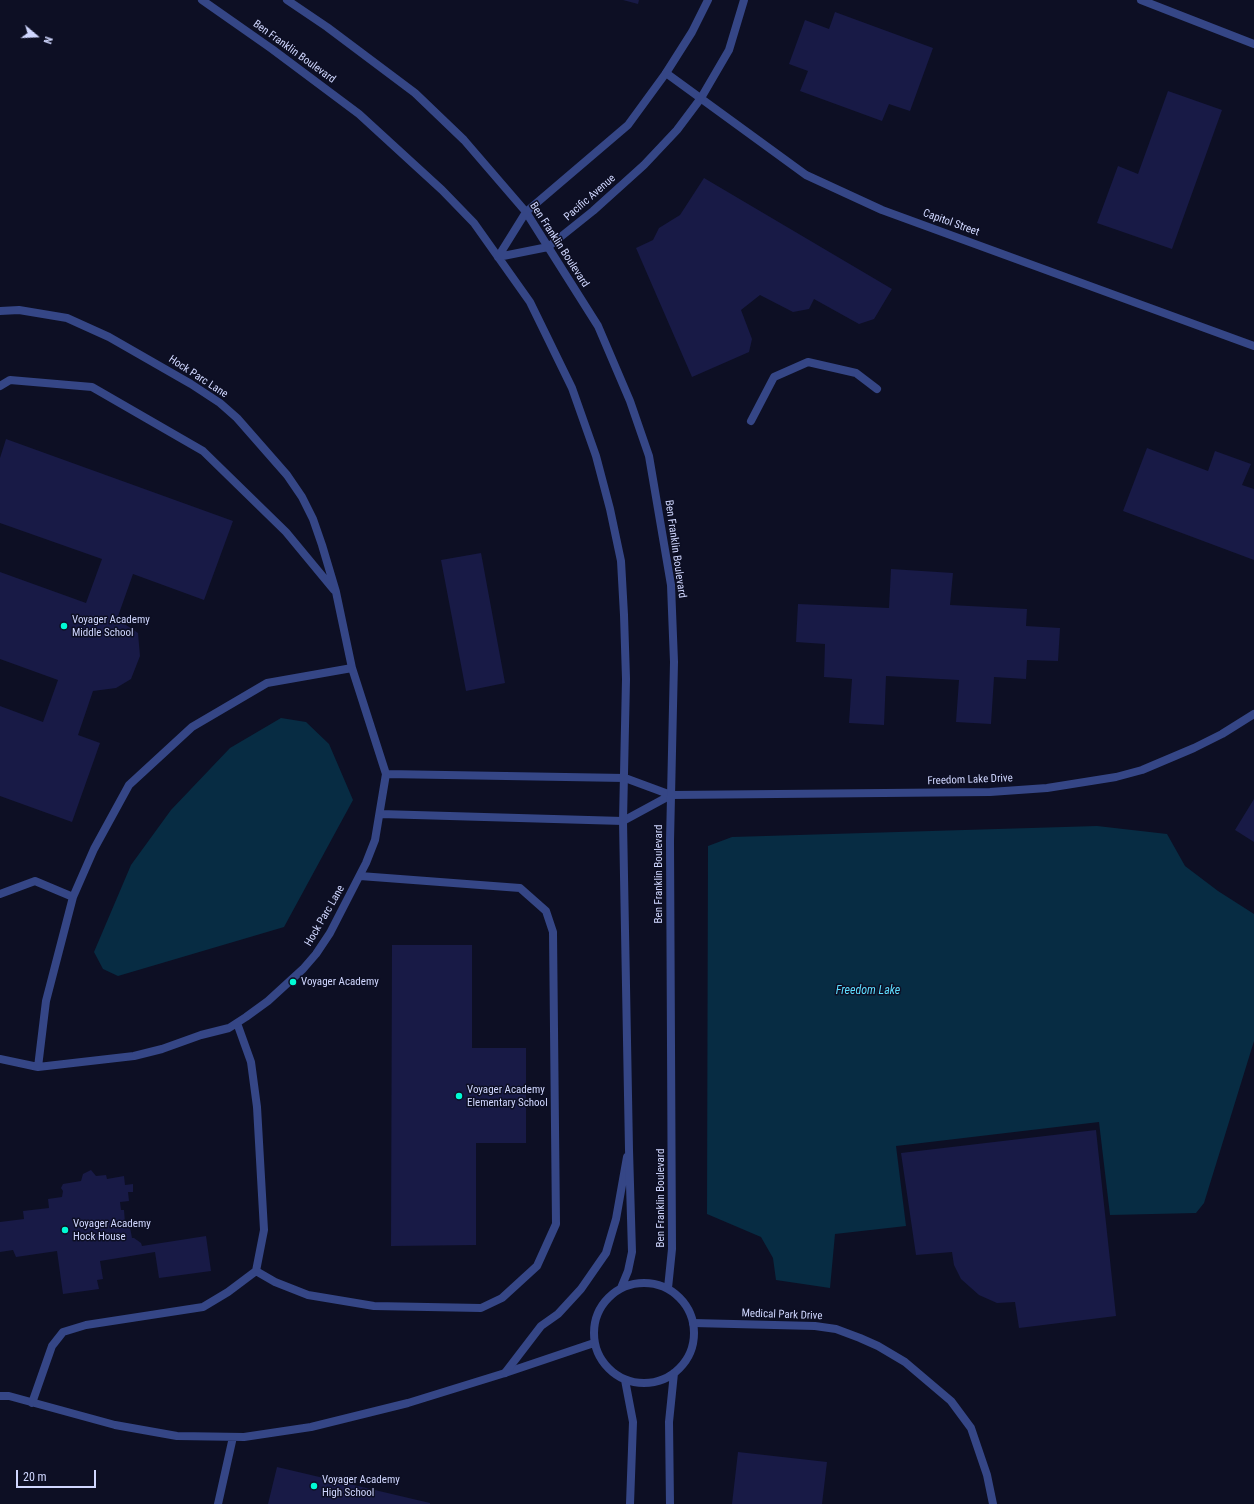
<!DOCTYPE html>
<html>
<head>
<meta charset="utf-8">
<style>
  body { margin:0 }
  #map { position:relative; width:1254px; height:1504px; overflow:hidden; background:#0d0f24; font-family:"Roboto Condensed",sans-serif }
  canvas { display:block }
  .north { position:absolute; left:16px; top:16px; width:40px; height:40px; -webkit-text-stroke:3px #0d0f24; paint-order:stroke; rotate:109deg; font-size:11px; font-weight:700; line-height:16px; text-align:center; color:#d0d7ff }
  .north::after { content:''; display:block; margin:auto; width:14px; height:18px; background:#d0d7ff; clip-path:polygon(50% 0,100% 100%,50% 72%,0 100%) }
  .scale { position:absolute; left:16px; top:1470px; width:80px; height:18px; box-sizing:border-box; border:2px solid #d0d7ff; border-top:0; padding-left:5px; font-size:12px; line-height:14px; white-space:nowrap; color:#d0d7ff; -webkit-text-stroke:3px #0d0f24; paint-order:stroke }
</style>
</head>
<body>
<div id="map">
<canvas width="1254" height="1504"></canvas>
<div class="north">N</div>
<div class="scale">20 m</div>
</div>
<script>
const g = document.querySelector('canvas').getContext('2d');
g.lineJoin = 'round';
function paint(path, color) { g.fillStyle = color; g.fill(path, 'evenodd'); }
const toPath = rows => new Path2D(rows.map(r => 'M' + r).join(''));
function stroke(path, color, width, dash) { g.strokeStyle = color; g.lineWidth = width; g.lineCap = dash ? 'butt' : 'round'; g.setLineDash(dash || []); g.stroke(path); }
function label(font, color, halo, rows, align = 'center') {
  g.font = font + ' "Roboto Condensed",sans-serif'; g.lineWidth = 3; g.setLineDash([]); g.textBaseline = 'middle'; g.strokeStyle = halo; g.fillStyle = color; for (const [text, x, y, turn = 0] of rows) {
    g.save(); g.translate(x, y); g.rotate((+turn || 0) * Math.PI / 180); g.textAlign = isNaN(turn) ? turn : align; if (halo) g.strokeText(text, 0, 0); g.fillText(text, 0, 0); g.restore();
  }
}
paint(toPath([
  [281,718,306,722,329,744,353,800,284,927,118,976,103,969,94,952,131,865,171,810,230,748],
  [1097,826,1167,834,1185,866,1218,891,1254,914,1254,1041,1204,1203,1196,1213,1110,1215,1099,1122,896,1146,906,1226,835,1234,830,1288,776,1280,773,1258,761,1237,707,1214,708,846,732,837]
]), '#072c43');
paint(toPath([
  [623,0,639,0,638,4],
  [835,12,933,48,910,111,889,104,882,121,800,91,808,71,789,64,805,20,829,29],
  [1168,91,1222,110,1172,249,1097,223,1118,166,1138,174],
  [704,178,892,289,874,319,859,324,814,299,809,309,793,312,760,295,741,310,752,339,749,352,692,377,636,248,653,240,659,228,680,215],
  [6,439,233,521,204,600,133,574,117,619,138,633,140,656,131,679,116,688,93,691,78,735,100,743,72,822,0,796,0,706,43,722,58,680,0,659,0,572,86,603,102,559,0,523,0,458],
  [1147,448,1208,471,1215,451,1251,464,1242,485,1254,489,1254,560,1123,511],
  [481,553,505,683,466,691,441,560],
  [891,569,953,573,950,605,1027,609,1026,626,1060,628,1058,661,1027,660,1026,679,994,677,991,724,956,722,959,680,886,676,884,725,849,723,852,679,824,677,825,644,796,642,798,604,889,608],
  [1254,799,1254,842,1235,830],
  [392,945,472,945,472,1048,526,1048,526,1143,476,1143,476,1245,391,1246],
  [1096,1130,1116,1316,1019,1328,1015,1302,997,1303,979,1295,961,1279,954,1265,952,1252,916,1255,901,1153],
  [91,1170,96,1176,106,1175,107,1179,124,1176,125,1185,133,1184,133,1192,128,1192,129,1201,120,1202,121,1210,124,1210,125,1223,129,1222,132,1238,134,1238,141,1243,142,1246,206,1236,211,1271,159,1278,155,1252,100,1261,103,1279,97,1280,99,1289,63,1294,57,1251,16,1257,13,1250,0,1252,0,1222,24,1219,23,1211,49,1208,48,1199,62,1197,63,1191,61,1188,63,1184,81,1181,83,1174],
  [738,1452,827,1462,822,1504,732,1504],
  [277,1467,430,1503,430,1504,268,1504]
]), '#181a46');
stroke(toPath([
  [1141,0,1254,44],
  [0,311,19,310,67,318,109,337,191,384,220,403,237,418,287,475,302,497,313,519,322,545,336,592,352,668,386,774,375,840,366,863,330,933,316,954,303,969,268,1001,246,1017,229,1028,201,1035,162,1049,134,1056,38,1067,0,1059],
  [0,386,10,380,92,387,203,451,286,532,334,590],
  [751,421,774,377,808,362,856,373,877,389],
  [386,774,625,778,671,795],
  [380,814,623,821,671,795],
  [0,894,35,881,73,897],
  [237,1023,251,1062,257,1107,264,1230,256,1271,275,1282,308,1295,374,1306,481,1308,502,1298,537,1266,556,1224,553,932,546,911,520,888,360,876],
  [38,1067,46,1001,73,897,94,849,129,785,192,727,267,683,352,668],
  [0,1396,9,1396,115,1425,177,1436,244,1437,311,1427,408,1403,505,1373,594,1343],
  [32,1403,52,1346,63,1332,86,1325,203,1307,228,1292,256,1271],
  [218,1504,233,1437]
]), '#354686', 8);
stroke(toPath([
  [666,73,806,175,882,210,1254,346],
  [671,795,990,792,1047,788,1116,777,1142,770,1194,748,1222,734,1254,714],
  [693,1323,815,1326,836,1329,860,1338,878,1346,905,1362,951,1401,971,1428,987,1475,993,1504],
  [505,1373,541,1326,558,1314,581,1289,606,1253,616,1219,627,1157]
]), '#354686', 8);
stroke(toPath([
  [202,0,272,49,359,114,442,190,474,223,530,302,572,388,596,456,610,509,621,561,624,615,626,679,623,821,629,1150,632,1252,628,1271,621,1288],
  [287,0,327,27,415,93,464,140,526,212,598,326,630,401,649,456,671,585,674,662,670,841,672,1249,668,1288],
  [498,257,548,247,593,211,644,165,677,130,701,98,729,50,744,0],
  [498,257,526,212,628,125,666,73,692,32,708,0],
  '594 1333a50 50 0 1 1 100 0a50 50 0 1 1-100 0Z',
  [625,1380,633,1422,630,1504],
  [670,1504,669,1422,674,1373]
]), '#354686', 8);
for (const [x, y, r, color] of [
  [64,626,4,"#00fbd5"],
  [293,982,4,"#00fbd5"],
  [459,1096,4,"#00fbd5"],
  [65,1230,4,"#00fbd5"],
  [314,1486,4,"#00fbd5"]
]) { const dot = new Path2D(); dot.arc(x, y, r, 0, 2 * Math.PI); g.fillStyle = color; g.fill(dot); stroke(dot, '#0d0f24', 1.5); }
label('11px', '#d0d7ff', '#0d0f24', [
  ["Ben Franklin Boulevard",294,52,36],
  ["Pacific Avenue",590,198,-41],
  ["Capitol Street",951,223,20],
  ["Ben Franklin Boulevard",559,245,57],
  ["Hock Parc Lane",198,377,33],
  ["Ben Franklin Boulevard",675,549,82],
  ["Freedom Lake Drive",970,780,-2],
  ["Ben Franklin Boulevard",659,874,-90],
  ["Hock Parc Lane",325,916,-60],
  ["Ben Franklin Boulevard",661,1198,-90],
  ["Medical Park Drive",782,1315,2]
]);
label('11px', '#d0d7ff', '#0d0f24', [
  ["Voyager Academy",72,620],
  ["Middle School",72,633],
  ["Voyager Academy",301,982],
  ["Voyager Academy",467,1090],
  ["Elementary School",467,1103],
  ["Voyager Academy",73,1224],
  ["Hock House",73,1237],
  ["Voyager Academy",322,1480],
  ["High School",322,1493]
], 'left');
label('italic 12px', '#5eddff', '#0d0f24', [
  ["Freedom Lake",868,991]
]);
</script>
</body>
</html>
